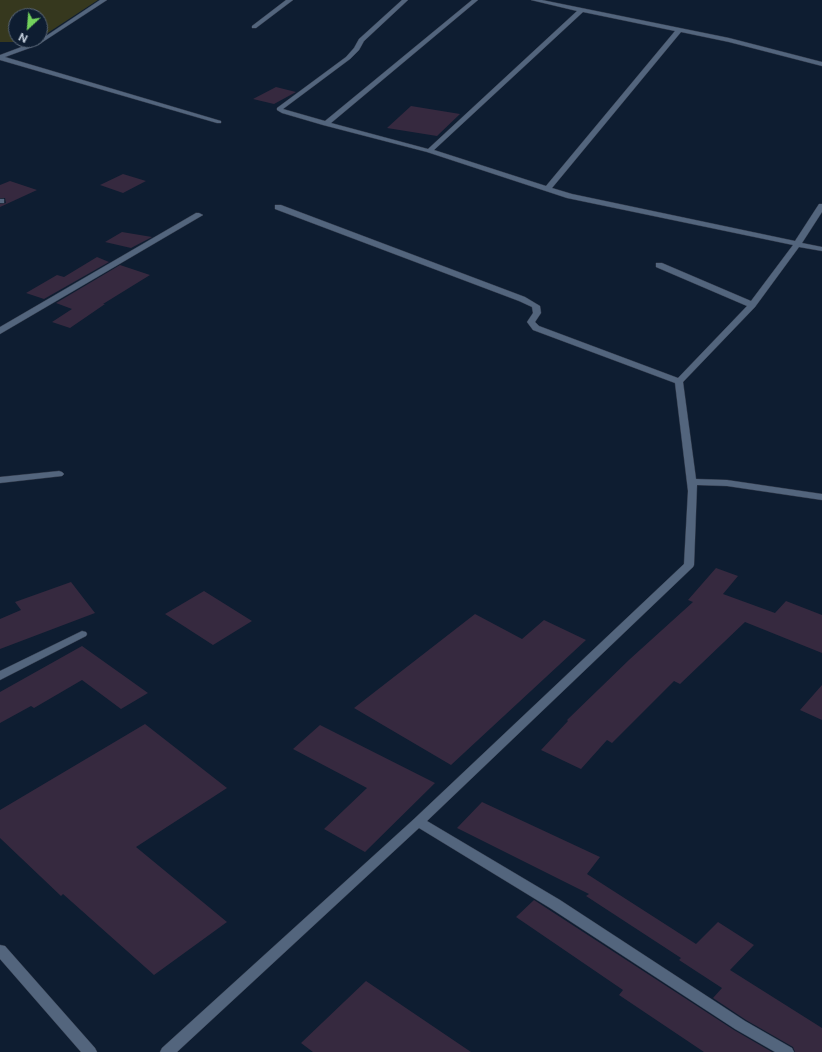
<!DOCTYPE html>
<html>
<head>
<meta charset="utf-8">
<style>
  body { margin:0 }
  #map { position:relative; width:822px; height:1052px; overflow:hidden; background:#0e1d31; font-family:"Public Sans",sans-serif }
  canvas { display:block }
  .north { position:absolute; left:8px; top:8px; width:40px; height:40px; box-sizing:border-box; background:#0e1d31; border:1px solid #596677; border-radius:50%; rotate:206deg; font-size:11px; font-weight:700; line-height:16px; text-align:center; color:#c9d4e1 }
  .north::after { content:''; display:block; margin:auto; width:14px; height:18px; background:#73d25c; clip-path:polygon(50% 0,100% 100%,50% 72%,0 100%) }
</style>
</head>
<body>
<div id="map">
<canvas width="822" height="1052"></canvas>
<div class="north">N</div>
</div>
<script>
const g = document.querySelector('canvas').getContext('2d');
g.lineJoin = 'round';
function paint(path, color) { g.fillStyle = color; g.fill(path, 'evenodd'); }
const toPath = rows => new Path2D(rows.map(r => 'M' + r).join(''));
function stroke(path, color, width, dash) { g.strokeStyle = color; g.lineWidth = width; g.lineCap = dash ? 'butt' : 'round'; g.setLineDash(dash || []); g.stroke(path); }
paint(toPath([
  [0,0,98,0,40,38,40,16,16,16,16,40,32,40,24,42,0,42]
]), '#36381e');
paint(toPath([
  [276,87,296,92,274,104,253,99],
  [411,106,460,114,437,136,387,128],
  [123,174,146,181,123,193,100,185],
  [10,181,37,190,0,207,0,204,6,203,5,198,0,198,0,185],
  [122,232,152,237,131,248,105,242],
  [97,257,109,262,44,299,26,293,57,275,64,277],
  [120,265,150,275,103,304,105,304,70,328,52,322,72,309,56,303],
  [716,568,738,576,723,594,775,613,786,601,822,615,822,653,745,622,680,684,674,681,612,743,607,740,581,769,541,750,568,721,567,720,630,659,693,602,688,600],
  [71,582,95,613,0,649,0,619,21,610,15,602],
  [204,591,252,621,213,645,165,614],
  [475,614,522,639,544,620,586,640,451,765,354,708],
  [82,646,148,693,121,709,82,680,34,708,31,706,0,723,0,692],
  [822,685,822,720,800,710],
  [145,724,227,788,136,847,227,922,154,975,63,894,61,896,0,838,0,810],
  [320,725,435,783,365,852,324,829,367,788,293,749],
  [482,802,600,857,587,874,696,944,718,922,754,945,730,970,822,1028,822,1052,795,1052,793,1047,746,1020,713,998,722,988,679,960,681,958,586,896,589,894,457,828],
  [534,900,734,1030,772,1052,704,1052,619,995,623,990,516,917],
  [366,981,471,1052,313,1052,301,1043]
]), '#36293f');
const minor = toPath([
  [100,0,107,0,38,45,5,57,221,121,221,123,217,123,0,60,0,55,40,40,100,0],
  [286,0,293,0,256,28,252,28,252,26,286,0],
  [402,0,408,0,364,41,359,50,350,59,283,109,325,121,472,0,478,0,331,123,428,149,577,11,531,0,542,0,729,38,822,62,822,66,729,42,681,32,552,188,572,194,795,241,819,204,822,204,822,212,802,243,822,247,822,251,799,247,755,307,683,382,696,479,727,480,822,494,822,500,727,486,697,485,694,565,693,567,427,821,560,900,745,1021,792,1048,794,1052,775,1052,735,1029,550,908,419,828,177,1052,160,1052,162,1048,414,819,684,564,688,491,675,383,533,330,527,322,533,313,532,307,519,301,275,209,275,205,281,205,525,297,540,306,541,313,535,322,539,326,678,378,747,306,656,267,656,263,662,263,751,301,793,245,567,198,427,152,323,125,282,113,277,110,277,108,346,57,354,48,359,39,402,0],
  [583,12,675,31,546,186,434,150,583,12],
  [0,199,4,199,4,203,0,203,0,199],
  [196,213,199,213,203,215,0,334,0,327,196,213],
  [59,471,62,472,64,474,62,476,0,483,0,477,59,471],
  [82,631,86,632,87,634,86,636,0,680,0,671,82,631],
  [0,945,5,946,95,1048,97,1052,81,1052,0,959,0,945]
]);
stroke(minor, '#303848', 1);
paint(minor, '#53657d');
</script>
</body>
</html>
